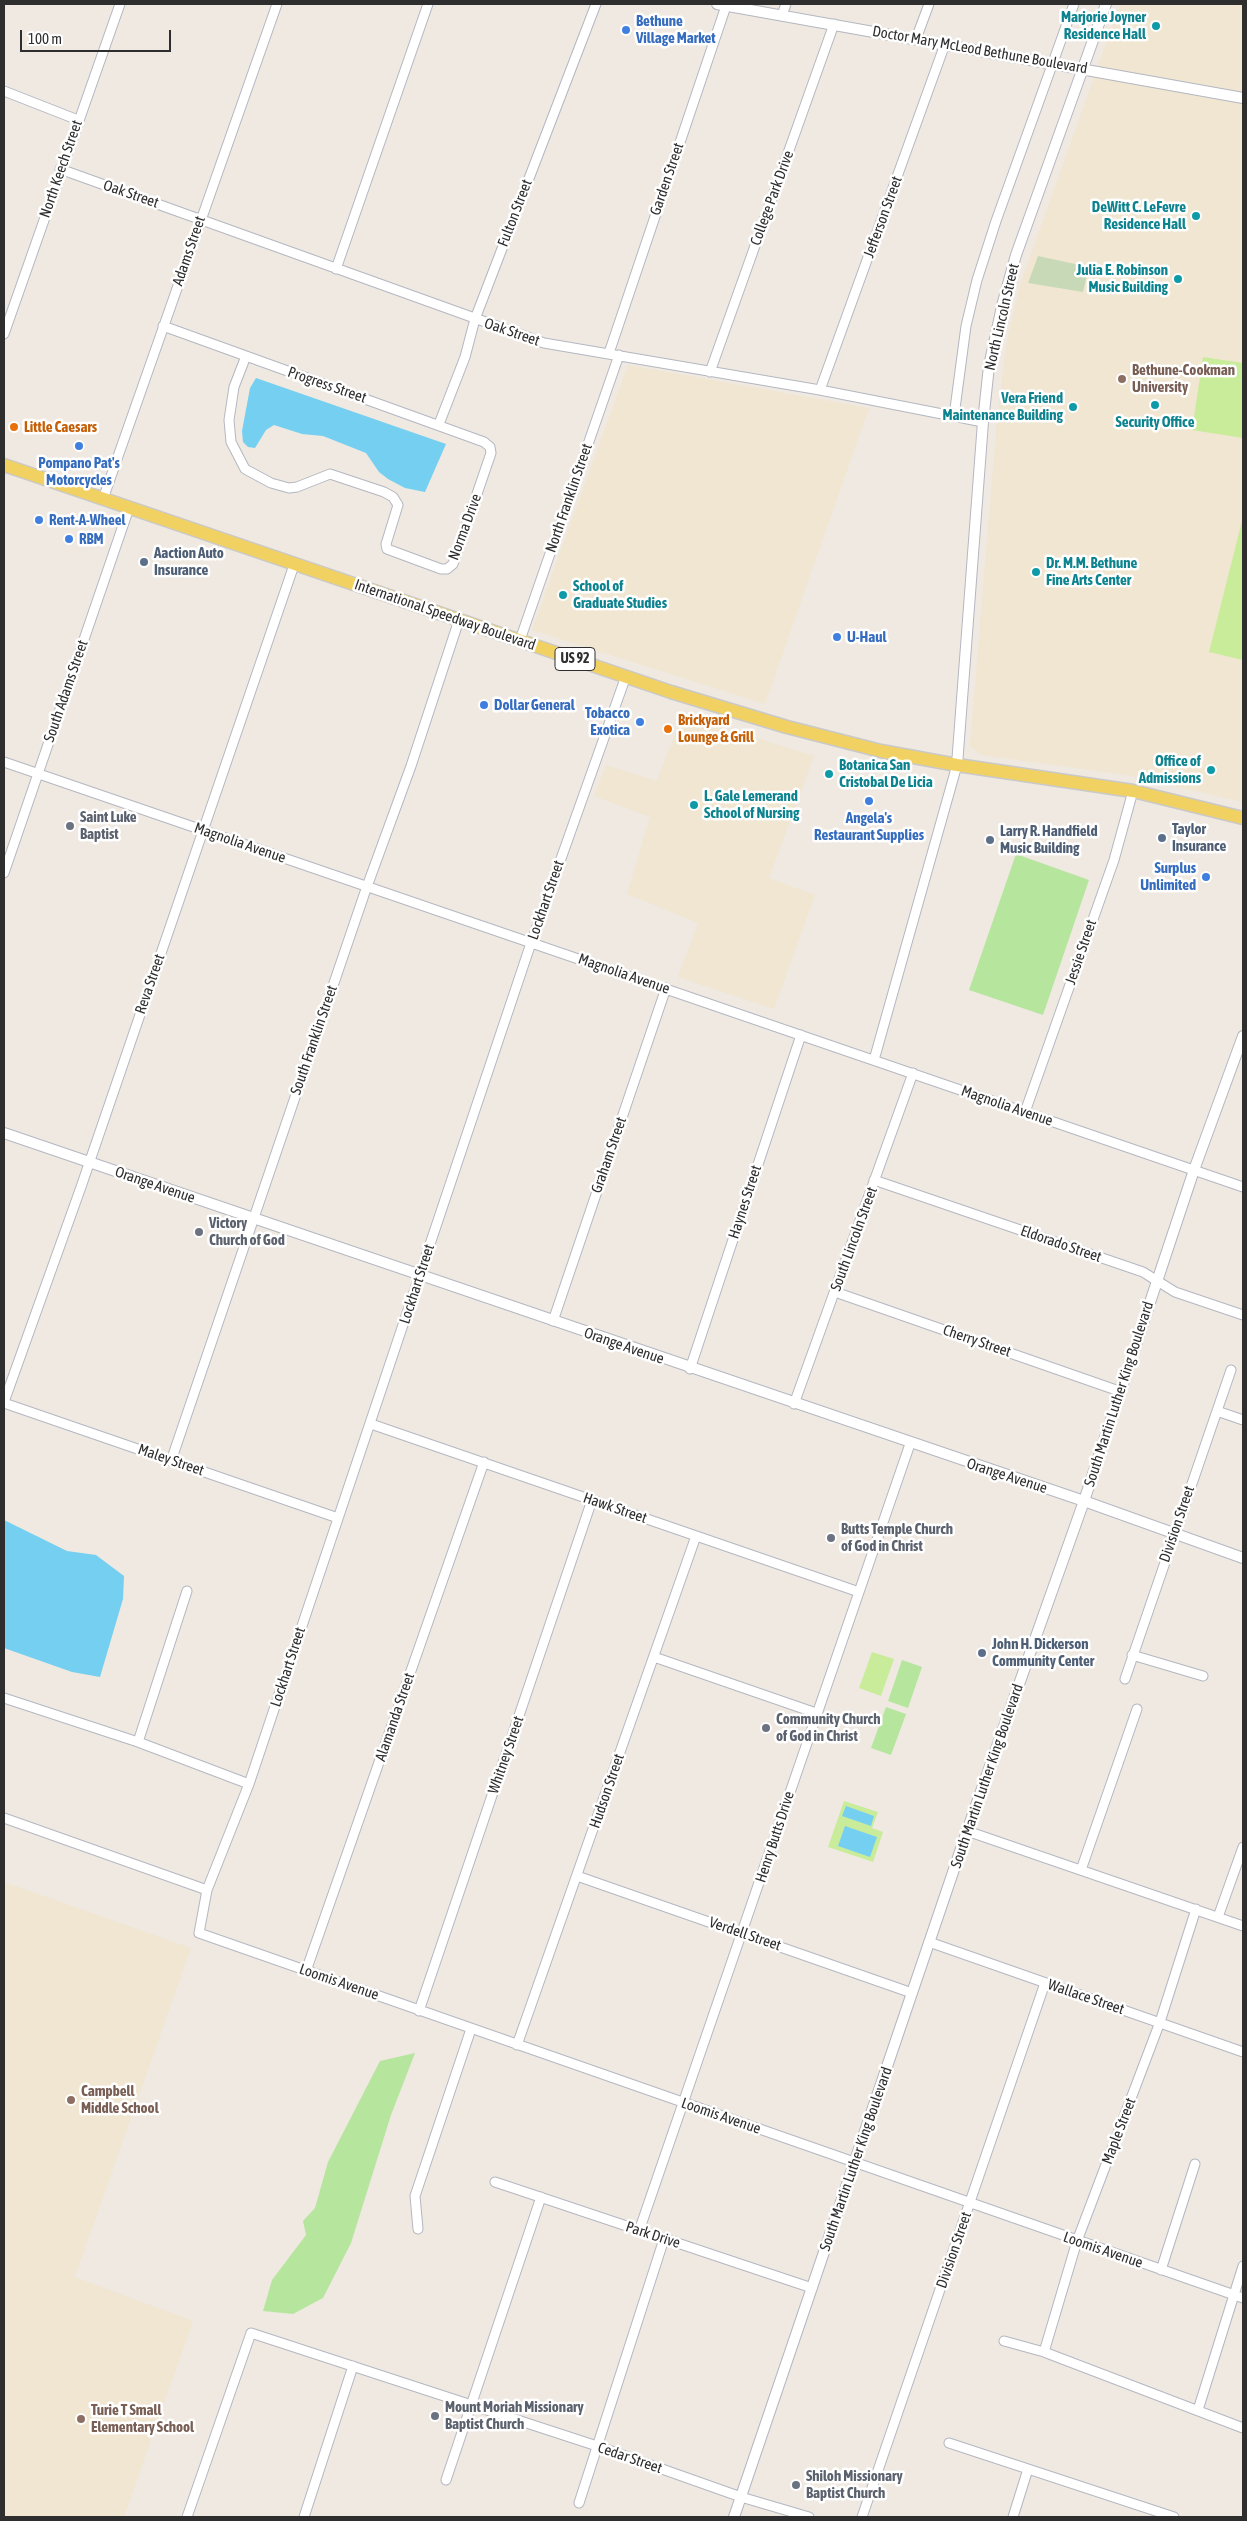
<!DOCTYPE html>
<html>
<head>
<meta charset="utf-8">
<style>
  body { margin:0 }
  #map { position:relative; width:1247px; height:2521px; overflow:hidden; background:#efe9e1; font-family:"Asap Condensed",sans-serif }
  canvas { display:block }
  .frame { position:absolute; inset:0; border:5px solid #2e2e2e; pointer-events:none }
  .scale { position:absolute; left:20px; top:30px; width:151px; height:22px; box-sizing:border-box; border:2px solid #2e2e2e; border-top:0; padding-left:6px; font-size:15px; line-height:18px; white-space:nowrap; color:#2e2e2e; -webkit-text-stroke:4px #fff; paint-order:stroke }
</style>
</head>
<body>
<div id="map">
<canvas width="1247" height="2521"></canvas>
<div class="frame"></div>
<div class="scale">100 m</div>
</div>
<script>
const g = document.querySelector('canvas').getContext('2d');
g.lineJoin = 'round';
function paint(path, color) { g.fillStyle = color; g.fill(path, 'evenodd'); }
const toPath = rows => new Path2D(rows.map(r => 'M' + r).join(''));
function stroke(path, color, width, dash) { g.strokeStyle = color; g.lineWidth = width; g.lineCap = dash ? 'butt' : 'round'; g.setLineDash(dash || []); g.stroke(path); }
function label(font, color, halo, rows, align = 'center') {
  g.font = font + ' "Asap Condensed",sans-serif'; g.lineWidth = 5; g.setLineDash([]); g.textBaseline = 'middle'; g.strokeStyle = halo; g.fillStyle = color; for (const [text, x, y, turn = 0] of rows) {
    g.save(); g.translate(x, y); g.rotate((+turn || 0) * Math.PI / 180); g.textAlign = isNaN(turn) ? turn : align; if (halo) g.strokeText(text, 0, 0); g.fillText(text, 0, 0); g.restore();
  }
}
paint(toPath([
  [1120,4,1243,4,1243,802,1125,775,981,755,970,746,997,419,1007,340,1021,282],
  [628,365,869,408,765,704,532,630],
  [682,715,814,756,769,878,815,895,774,1009,678,977,698,923,627,894,650,817,594,796,606,765,657,781],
  [4,1882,191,1948,75,2277,193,2321,124,2517,4,2517]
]), '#f0e6d1');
paint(toPath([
  [1016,854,1089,880,1043,1015,969,990],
  [902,1660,922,1667,908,1708,888,1701],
  [886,1707,906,1714,891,1755,871,1748],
  [415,2053,391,2115,351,2243,323,2298,293,2314,263,2311,272,2280,306,2235,303,2221,315,2208,328,2162,380,2061]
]), '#b6e59e');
paint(toPath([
  [1038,256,1089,267,1083,292,1028,283]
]), '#c8d9b8');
paint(toPath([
  [1203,357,1243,363,1243,438,1192,430],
  [1243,517,1243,660,1209,652],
  [872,1652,894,1659,881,1696,859,1688],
  [844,1801,878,1812,872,1828,883,1832,873,1862,828,1847]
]), '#c9ec9a');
paint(toPath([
  [256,378,446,444,425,492,405,488,388,479,379,472,366,453,323,436,302,434,274,425,266,430,255,448,248,447,243,442,242,431,250,388],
  [4,1520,67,1551,96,1555,124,1576,123,1599,100,1677,72,1672,4,1648],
  [846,1806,874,1816,871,1826,842,1816],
  [845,1826,877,1837,870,1857,838,1846]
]), '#75cff0');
const minor = toPath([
  [782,15,786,4],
  [916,39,929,4],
  [4,91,78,120],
  [60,169,544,343,820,390,983,422],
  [336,269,428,4],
  [163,326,484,442,490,447,491,453,453,564,447,569,441,569,387,549,386,544,398,505,393,497,384,492,330,474,297,487,289,488,271,483,245,469,231,442,229,420,234,387,246,356],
  [4,334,120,4],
  [609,353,726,6],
  [710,372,834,24],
  [820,390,945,44],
  [954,416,966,326,977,280,996,221,1074,4],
  [439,424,465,357,475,319,596,4],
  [103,499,277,4],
  [520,640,619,355],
  [626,676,531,943,249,1784,207,1890,199,1933,1243,2298],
  [4,762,1243,1187],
  [4,873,129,508],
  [874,1060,957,765],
  [1025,1112,1114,860,1133,791],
  [874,1180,1143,1272,1175,1292,1243,1315],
  [835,1292,1119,1391],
  [553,1321,666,988],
  [690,1369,801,1035],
  [4,1402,81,1187,294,565],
  [4,1403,338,1518],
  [794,1404,913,1073],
  [1217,1411,1243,1420],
  [371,1424,859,1592],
  [171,1461,365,892,411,766,459,620],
  [1132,1655,1203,1676],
  [654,1657,816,1713],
  [1125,1679,1231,1370],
  [4,1698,138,1742,249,1784],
  [138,1742,187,1591],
  [4,1818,207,1890],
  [967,1831,1243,1926],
  [1081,1870,1137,1709],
  [577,1876,912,1993],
  [1218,1917,1243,1847],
  [929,1942,1243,2052],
  [306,1971,484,1462],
  [419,2011,592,1500],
  [517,2045,696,1536],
  [495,2182,812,2288],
  [418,2229,415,2196,471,2029],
  [639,2231,910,1444],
  [1161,2270,1195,2164],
  [1004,2341,1044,2352,1243,2428],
  [1044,2352,1077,2241,1160,2022,1196,1909],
  [1198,2410,1243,2266],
  [949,2443,1174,2517],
  [446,2480,541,2197],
  [579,2503,664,2239],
  [187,2517,251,2333,597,2446,741,2497,809,2517],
  [304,2517,353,2366],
  [862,2517,1045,1983],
  [1013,2517,1028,2469]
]);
const tertiary = toPath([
  [717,4,1243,98],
  [957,765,983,422,989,366,1003,302,1016,255,1106,4],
  [4,1133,1084,1501,1243,1558],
  [734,2517,967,1831,1084,1501,1194,1170,1243,1036]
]);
const primary = toPath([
  [4,465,671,692,787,727,881,751,957,765,1133,791,1243,818]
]);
stroke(minor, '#b4b7c1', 11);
stroke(tertiary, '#b4b7c1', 12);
stroke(primary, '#c9c9c9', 15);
stroke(minor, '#fff', 9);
stroke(tertiary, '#fff', 10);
stroke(primary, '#f2d163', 12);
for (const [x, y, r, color] of [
  [1156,26,5,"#0f9aa8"],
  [626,30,5,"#3f7fe0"],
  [1196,216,5,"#0f9aa8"],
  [1178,279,5,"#0f9aa8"],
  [1122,379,5,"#8d6e63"],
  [1155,405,5,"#0f9aa8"],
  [1073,407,5,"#0f9aa8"],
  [14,427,5,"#e8710a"],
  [79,446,5,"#3f7fe0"],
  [39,520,5,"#3f7fe0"],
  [69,539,5,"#3f7fe0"],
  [144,562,5,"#5c6f8a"],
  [1036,572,5,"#0f9aa8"],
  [563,595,5,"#0f9aa8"],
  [837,637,5,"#3f7fe0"],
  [484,705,5,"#3f7fe0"],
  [640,722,5,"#3f7fe0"],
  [668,729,5,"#e8710a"],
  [1211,770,5,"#0f9aa8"],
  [829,774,5,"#0f9aa8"],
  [869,801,5,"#3f7fe0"],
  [694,805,5,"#0f9aa8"],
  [70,826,5,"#6b7280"],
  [1162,838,5,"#5c6f8a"],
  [990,840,5,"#5c6f8a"],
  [1206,877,5,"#3f7fe0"],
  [199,1232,5,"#6b7280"],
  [831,1538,5,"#6b7280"],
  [982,1653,5,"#5c6f8a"],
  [766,1728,5,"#6b7280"],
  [71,2100,5,"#8d6e63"],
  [435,2416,5,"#6b7280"],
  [81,2419,5,"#8d6e63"],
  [796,2485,5,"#6b7280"]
]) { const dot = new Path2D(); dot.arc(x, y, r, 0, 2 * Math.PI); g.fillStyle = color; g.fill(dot); stroke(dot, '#fff', 2); }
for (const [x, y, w] of [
  [575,659,40]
]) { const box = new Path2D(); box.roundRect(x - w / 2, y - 11.5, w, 23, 4); g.fillStyle = '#fff'; g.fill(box); stroke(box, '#2e2e2e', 1); }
label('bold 14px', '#2e2e2e', null, [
  ["US 92",575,659]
]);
label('bold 15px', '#0d838f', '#fff', [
  ["Marjorie Joyner",1146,17],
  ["Residence Hall",1146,34],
  ["DeWitt C. LeFevre",1186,207],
  ["Residence Hall",1186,224],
  ["Julia E. Robinson",1168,270],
  ["Music Building",1168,287],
  ["Vera Friend",1063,398],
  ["Maintenance Building",1063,415],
  ["Security Office",1155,422,"center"],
  ["Dr. M.M. Bethune",1046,563,"left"],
  ["Fine Arts Center",1046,580,"left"],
  ["School of",573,586,"left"],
  ["Graduate Studies",573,603,"left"],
  ["Office of",1201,761],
  ["Admissions",1201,778],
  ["Botanica San",839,765,"left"],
  ["Cristobal De Licia",839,782,"left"],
  ["L. Gale Lemerand",704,796,"left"],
  ["School of Nursing",704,813,"left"]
], 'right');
label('bold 15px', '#366cbe', '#fff', [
  ["Bethune",636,21],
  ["Village Market",636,38],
  ["Pompano Pat's",79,463,"center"],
  ["Motorcycles",79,480,"center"],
  ["Rent-A-Wheel",49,520],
  ["RBM",79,539],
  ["U-Haul",847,637],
  ["Dollar General",494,705],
  ["Tobacco",630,713,"right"],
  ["Exotica",630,730,"right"],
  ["Angela's",869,818,"center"],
  ["Restaurant Supplies",869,835,"center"],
  ["Surplus",1196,868,"right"],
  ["Unlimited",1196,885,"right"]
], 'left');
label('15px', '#2e2e2e', '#fff', [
  ["Doctor Mary McLeod Bethune Boulevard",980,50,10],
  ["North Keech Street",61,169,-71],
  ["Garden Street",667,179,-71],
  ["Oak Street",131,194,19],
  ["College Park Drive",772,198,-70],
  ["Fulton Street",515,213,-69],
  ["Jefferson Street",883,217,-70],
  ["Adams Street",189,251,-71],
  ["North Lincoln Street",1002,317,-77],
  ["Oak Street",512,332,19],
  ["Progress Street",327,385,19],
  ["North Franklin Street",569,498,-71],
  ["Norma Drive",465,527,-70],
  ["International Speedway Boulevard",445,615,19],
  ["South Adams Street",66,691,-71],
  ["Magnolia Avenue",240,843,19],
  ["Lockhart Street",546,900,-71],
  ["Jessie Street",1081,952,-71],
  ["Magnolia Avenue",624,974,19],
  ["Reva Street",150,984,-71],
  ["South Franklin Street",314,1040,-71],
  ["Magnolia Avenue",1007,1106,19],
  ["Graham Street",609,1155,-71],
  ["Orange Avenue",155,1185,19],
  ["Haynes Street",745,1202,-72],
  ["South Lincoln Street",854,1239,-70],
  ["Eldorado Street",1061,1244,19],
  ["Lockhart Street",417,1284,-72],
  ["Cherry Street",977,1341,19],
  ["Orange Avenue",624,1346,19],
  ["South Martin Luther King Boulevard",1119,1394,-72],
  ["Maley Street",171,1460,19],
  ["Orange Avenue",1007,1476,18],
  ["Hawk Street",615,1508,19],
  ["Division Street",1177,1524,-71],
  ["Lockhart Street",288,1667,-72],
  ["Alamanda Street",395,1717,-71],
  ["Whitney Street",506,1755,-71],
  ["South Martin Luther King Boulevard",987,1776,-71],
  ["Hudson Street",607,1791,-71],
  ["Henry Butts Drive",775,1837,-72],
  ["Verdell Street",745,1934,19],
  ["Loomis Avenue",339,1982,19],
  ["Wallace Street",1086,1997,19],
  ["Loomis Avenue",721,2116,19],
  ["Maple Street",1119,2131,-69],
  ["South Martin Luther King Boulevard",856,2159,-71],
  ["Park Drive",653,2235,18],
  ["Division Street",954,2250,-71],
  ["Loomis Avenue",1103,2250,19],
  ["Cedar Street",630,2458,19]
]);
label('bold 15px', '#785e54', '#fff', [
  ["Bethune-Cookman",1132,370],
  ["University",1132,387],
  ["Campbell",81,2091],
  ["Middle School",81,2108],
  ["Turie T Small",91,2410],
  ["Elementary School",91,2427]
], 'left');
label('bold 15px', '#c56008', '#fff', [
  ["Little Caesars",24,427],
  ["Brickyard",678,720],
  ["Lounge & Grill",678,737]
], 'left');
label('bold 15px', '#4e5e75', '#fff', [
  ["Aaction Auto",154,553],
  ["Insurance",154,570],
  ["Taylor",1172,829],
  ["Insurance",1172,846],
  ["Larry R. Handfield",1000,831],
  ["Music Building",1000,848],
  ["John H. Dickerson",992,1644],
  ["Community Center",992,1661]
], 'left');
label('bold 15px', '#5b616d', '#fff', [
  ["Saint Luke",80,817],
  ["Baptist",80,834],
  ["Victory",209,1223],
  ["Church of God",209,1240],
  ["Butts Temple Church",841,1529],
  ["of God in Christ",841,1546],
  ["Community Church",776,1719],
  ["of God in Christ",776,1736],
  ["Mount Moriah Missionary",445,2407],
  ["Baptist Church",445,2424],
  ["Shiloh Missionary",806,2476],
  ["Baptist Church",806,2493]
], 'left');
</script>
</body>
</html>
